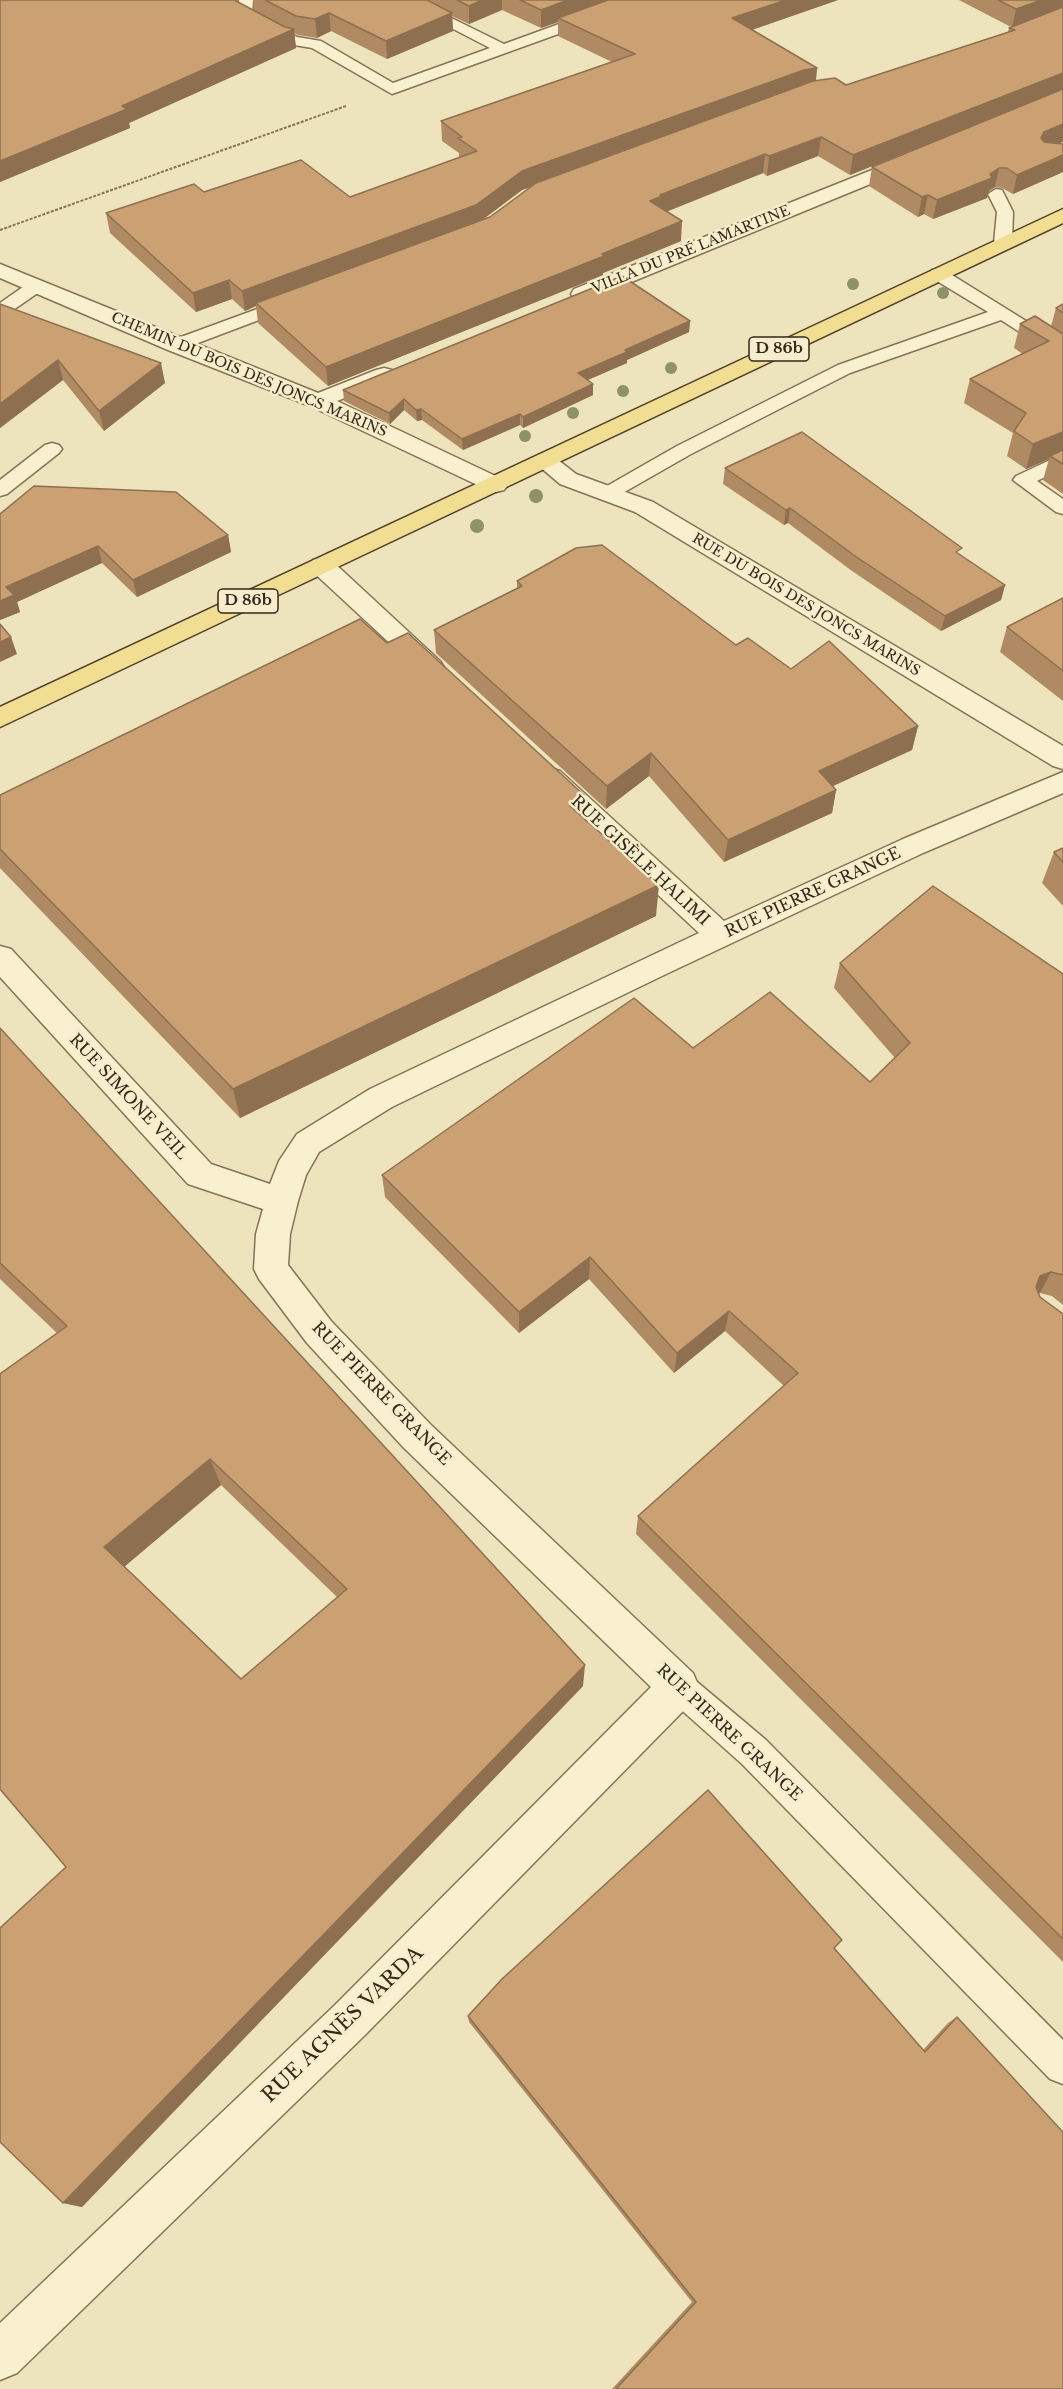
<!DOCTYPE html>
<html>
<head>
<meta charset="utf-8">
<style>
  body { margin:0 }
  canvas { display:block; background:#ede3bd }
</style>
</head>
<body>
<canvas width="1063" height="2389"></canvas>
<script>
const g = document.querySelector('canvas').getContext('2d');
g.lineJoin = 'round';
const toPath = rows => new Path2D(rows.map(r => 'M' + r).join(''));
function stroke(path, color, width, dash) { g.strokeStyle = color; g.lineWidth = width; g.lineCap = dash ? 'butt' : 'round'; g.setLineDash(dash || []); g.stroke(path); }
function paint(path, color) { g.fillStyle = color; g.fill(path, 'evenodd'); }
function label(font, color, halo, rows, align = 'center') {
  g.font = font + ' "Libre Baskerville",serif'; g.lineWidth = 5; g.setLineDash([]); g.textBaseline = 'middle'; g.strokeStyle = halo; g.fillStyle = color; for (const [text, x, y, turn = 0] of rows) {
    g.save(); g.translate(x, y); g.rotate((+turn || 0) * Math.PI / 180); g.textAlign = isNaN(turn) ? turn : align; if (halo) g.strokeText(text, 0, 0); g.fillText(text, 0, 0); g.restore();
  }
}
const lane = toPath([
  [239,0,253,0,252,13,297,37,321,41,393,83,490,48,397,0,415,0,504,44,625,0,646,0,644,3,392,94,312,48,288,44,239,18,237,15,239,0],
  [996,189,1002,190,1013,212,1012,243,1009,247,1003,248,997,247,994,243,997,212,988,194,996,189],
  [938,269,944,270,1063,344,1063,357,1057,356,1001,320,850,373,691,454,614,498,600,498,597,494,600,490,677,446,838,365,988,312,932,278,929,274,932,270,938,269],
  [36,281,42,282,45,286,42,290,6,315,0,316,0,303,30,282,36,281],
  [290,297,296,298,299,302,296,306,182,349,176,350,170,349,167,345,170,341,290,297],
  [52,443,59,445,62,449,59,453,7,494,0,496,0,480,45,445,52,443],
  [1063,454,1063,468,1037,481,1063,499,1063,514,1056,512,1013,480,1016,476,1063,454],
  [679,1671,690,1676,766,1740,1063,2040,1063,2084,1050,2079,742,1764,668,1698,663,1687,668,1676,679,1671]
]);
const street = toPath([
  [912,154,919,156,922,160,919,164,590,299,582,300,574,299,571,294,574,289,912,154],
  [0,264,318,393,376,370,384,368,392,370,395,375,392,380,337,401,504,480,508,485,504,490,496,492,488,490,310,406,168,350,0,278,0,264],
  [545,454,553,456,576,474,653,502,1063,746,1063,769,1053,766,635,512,560,484,533,461,537,456,545,454],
  [322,558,331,560,440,661,444,667,440,673,431,676,422,673,313,572,310,566,313,560,322,558],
  [550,768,560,771,724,921,903,839,1063,772,1063,793,923,853,664,975,392,1107,319,1152,306,1175,298,1201,290,1234,288,1265,331,1321,430,1424,693,1673,699,1687,693,1701,365,2035,17,2373,0,2380,0,2323,335,2005,651,1687,404,1448,307,1343,259,1279,254,1269,256,1234,263,1209,188,1184,0,977,0,946,11,949,211,1164,270,1184,279,1161,297,1134,370,1089,699,933,540,785,536,778,540,771,550,768]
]);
const primary = toPath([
  [1063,209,1063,223,0,727,0,707,1063,209]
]);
stroke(lane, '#857356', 3);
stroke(street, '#857356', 3);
stroke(primary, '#52412b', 3);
stroke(toPath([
  [0,230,346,106]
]), '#857356', 2, [3, 1.5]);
paint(lane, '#f8f0cf');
paint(street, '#f8f0cf');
paint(primary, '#f2de93');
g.fillStyle = '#8e9268';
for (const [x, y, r] of [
  [853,284,6],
  [943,293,6],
  [671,368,6],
  [623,391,6],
  [573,413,6],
  [525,436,6],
  [536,496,7],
  [477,526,7]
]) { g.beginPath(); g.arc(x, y, r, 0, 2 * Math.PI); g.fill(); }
paint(toPath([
  [0,0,238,0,238,3,254,11,253,0,838,0,752,30,817,68,816,81,846,85,1008,32,1009,28,1011,27,959,0,1063,0,1058,144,1063,144,1063,172,1013,194,1002,188,995,187,989,191,987,198,933,219,924,214,918,217,869,186,872,167,980,123,850,175,818,156,767,176,763,173,666,211,681,241,603,273,603,275,328,386,258,323,256,306,245,311,232,299,196,312,110,233,106,213,204,192,350,197,459,158,459,153,442,141,441,121,612,62,558,36,558,22,541,28,502,10,469,24,452,16,453,31,387,59,331,31,317,38,298,35,294,33,296,48,129,123,130,128,0,182],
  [530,187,490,217,483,219,522,190],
  [0,304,165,383,104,431,63,380,0,428],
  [1063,304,1063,494,1043,480,1049,459,1026,469,1007,456,1013,433,964,403,970,379,1023,354,1014,348,1020,324,1051,326,1056,308],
  [690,321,689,332,627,360,627,363,588,380,593,384,593,395,523,428,520,425,463,450,422,420,417,421,404,410,390,424,344,401,343,390],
  [725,468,1005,585,1001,600,941,631,852,571,788,523,784,525,723,484],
  [0,514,228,535,231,552,137,597,102,563,17,602,20,612,0,620],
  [517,581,736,645,918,726,912,750,833,786,836,790,832,813,724,862,649,776,606,809,436,653,434,630,517,588],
  [1063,598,1063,701,1000,652,1007,627],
  [0,795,583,817,656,916,240,1118,0,868],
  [1063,848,1063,906,1042,883,1054,852],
  [840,963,1063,974,1063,1305,1052,1296,1040,1293,1039,1293,1040,1297,1063,1314,1063,1962,636,1534,638,1516,784,1386,725,1331,674,1373,589,1279,519,1333,385,1197,382,1175,693,1048,870,1082,895,1058,834,988],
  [0,1028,583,1686,82,2207,63,2203,66,1867,57,1333,0,1279],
  [221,1485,337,1597,241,1679,124,1567],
  [834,1949,923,2050,948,2023,957,2017,1063,2389,612,2389,692,2302,469,2022,468,2016]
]), '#af8a62');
paint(toPath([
  [482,0,502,0,502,10,469,24,469,6],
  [568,0,618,0,558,18,558,22,541,28,541,10],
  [786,0,838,0,731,37,732,18],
  [1042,0,1063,0,1063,7,1012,28,1016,9],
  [329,13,331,31,317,38,315,19],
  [452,13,453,31,387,59,386,41],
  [294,29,296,48,129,123,130,128,0,182,0,161],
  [817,68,815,87,801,89,522,190,477,224,256,303,256,306,245,311,242,291,522,171,804,70],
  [1063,73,1063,90,850,175,853,155],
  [1063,124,1063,142,1039,151,1041,138,1044,132],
  [821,137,818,156,767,176,769,156],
  [765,154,763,173,661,214,650,201,660,195],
  [1063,155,1063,172,1013,194,1017,175],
  [999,168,995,187,989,191,987,198,933,219,937,200,990,174],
  [928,195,924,214,918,217,922,197],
  [682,221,681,241,603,273,603,275,328,386,326,367],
  [229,280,232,299,196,312,193,293],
  [690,321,689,332,627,360,627,363,578,384,578,373,625,350],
  [58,360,63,380,0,428,0,404],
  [161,363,165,383,104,431,99,411],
  [593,384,593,395,523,428,523,417],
  [404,399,404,410,390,424,389,413],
  [421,409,422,420,417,421,416,410],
  [520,414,520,425,463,450,462,439],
  [1063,432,1063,453,1050,456,1049,459,1026,469,1033,444],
  [790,508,788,523,784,525,786,510],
  [228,535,231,552,137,597,133,580],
  [98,546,102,563,17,602,20,612,0,620,0,601,6,587],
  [1005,585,1001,600,941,631,945,616],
  [11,637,17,654,0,662,0,642],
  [918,726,912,750,815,794,819,771],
  [651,753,649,776,606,809,607,786],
  [836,790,832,813,724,862,728,840],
  [584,795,583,827,570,806],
  [659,885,656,916,240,1118,233,1089],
  [590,1257,589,1279,519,1333,519,1312],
  [1051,1272,1040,1293,1029,1297,1040,1276],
  [729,1311,725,1331,674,1373,677,1353],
  [210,1459,221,1485,118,1572,104,1547],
  [585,1665,583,1686,82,2207,63,2203]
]), '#8e7050');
const building = toPath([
  [0,0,235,0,236,1,285,27,294,29,122,106,127,109,0,161,0,0],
  [265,0,427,0,452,13,386,41,329,13,315,19,296,16,265,0],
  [457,0,482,0,469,6,457,0],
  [520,0,568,0,541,10,520,0],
  [608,0,786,0,732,18,817,68,804,70,522,171,476,205,242,291,229,280,193,293,106,213,194,184,204,192,301,160,350,197,477,151,458,138,462,137,441,121,635,54,558,18,608,0],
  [998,0,1042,0,1016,9,998,0],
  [1063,7,1063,73,853,155,821,137,769,156,765,154,660,195,662,196,650,201,682,221,602,254,604,256,326,367,256,303,490,217,536,183,813,81,835,78,846,85,1015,30,1009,28,1063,7],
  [1063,89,1063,124,1044,132,1041,138,1044,142,1063,144,1063,155,1017,175,1007,168,999,168,990,174,992,178,937,200,928,195,922,197,872,167,1063,89],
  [622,276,690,321,625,350,627,352,578,373,593,384,523,417,520,414,462,439,421,409,416,410,404,399,389,413,343,390,622,276],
  [0,304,161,363,99,411,58,360,0,404,0,304],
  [1063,304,1063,313,1056,308,1063,304],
  [1035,316,1063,334,1063,432,1033,444,1014,431,1026,413,970,379,1049,341,1020,324,1035,316],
  [802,432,962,548,956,552,1005,585,945,616,855,556,790,508,786,510,725,468,802,432],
  [1063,450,1063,464,1050,456,1063,450],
  [34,486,176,492,228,535,133,580,98,546,6,587,14,595,0,601,0,514,34,486],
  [602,545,736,645,748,638,791,669,829,641,918,726,819,771,836,790,728,840,651,753,607,786,434,630,522,586,517,581,576,548,602,545],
  [1063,598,1063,671,1007,627,1063,598],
  [360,619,387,643,408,633,584,795,570,806,659,885,233,1089,0,849,0,795,360,619],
  [0,624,11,637,0,642,0,624],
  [1063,848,1063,862,1054,852,1063,848],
  [933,886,1063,974,1063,1275,1051,1272,1040,1276,1036,1287,1040,1297,1063,1314,1063,1939,638,1516,798,1373,729,1311,677,1353,590,1257,519,1312,382,1175,634,998,693,1048,770,992,870,1082,910,1043,840,963,933,886],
  [0,1028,585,1665,63,2203,0,2142,0,1928,66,1867,0,1789,0,1374,67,1326,0,1263,0,1028],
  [210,1459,347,1589,241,1679,104,1547,210,1459],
  [708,1790,842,1940,834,1948,925,2052,957,2017,1063,2132,1063,2389,616,2389,696,2302,468,2016,502,1979,708,1790]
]);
paint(building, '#cba072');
stroke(building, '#8e7050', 1.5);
label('14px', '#34291b', '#f5edcc', [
  ["VILLA DU PRÉ LAMARTINE",691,250,-22],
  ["CHEMIN DU BOIS DES JONCS MARINS",249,375,23],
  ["RUE DU BOIS DES JONCS MARINS",806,605,31]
]);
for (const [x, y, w] of [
  [779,349,60],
  [248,601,60]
]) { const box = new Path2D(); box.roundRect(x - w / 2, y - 12, w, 24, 4.5); g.fillStyle = '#f5edcc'; g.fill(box); stroke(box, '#34291b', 1.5); }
label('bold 15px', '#34291b', null, [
  ["D 86b",779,349],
  ["D 86b",248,601]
]);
label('16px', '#34291b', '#f5edcc', [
  ["RUE GISÈLE HALIMI",640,861,43],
  ["RUE PIERRE GRANGE",813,893,-25],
  ["RUE SIMONE VEIL",128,1097,47],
  ["RUE PIERRE GRANGE",381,1394,46],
  ["RUE PIERRE GRANGE",729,1733,43]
]);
label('20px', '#34291b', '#f5edcc', [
  ["RUE AGNÈS VARDA",343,2025,-44]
]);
</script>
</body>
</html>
